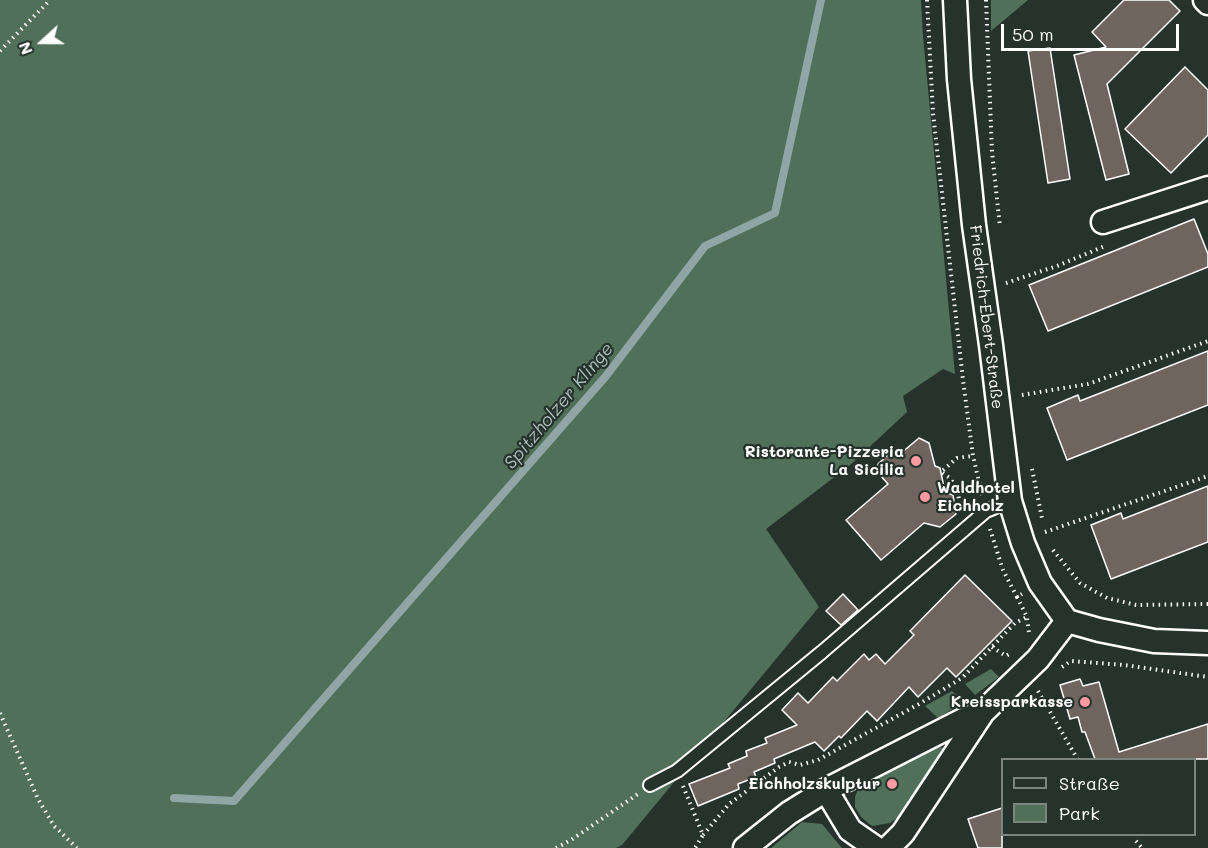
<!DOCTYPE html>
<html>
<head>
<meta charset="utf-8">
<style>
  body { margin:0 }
  #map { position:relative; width:1208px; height:848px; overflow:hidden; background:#26332d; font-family:Mali,sans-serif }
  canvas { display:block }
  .legend { position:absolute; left:1001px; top:758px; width:195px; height:78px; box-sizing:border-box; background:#26332d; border:2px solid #7d8581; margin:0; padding:8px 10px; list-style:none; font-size:18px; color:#fff }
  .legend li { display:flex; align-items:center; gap:12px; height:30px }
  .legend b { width:30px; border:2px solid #7d8581 }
  .north { position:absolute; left:12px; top:12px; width:60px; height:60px; -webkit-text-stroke:4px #26332d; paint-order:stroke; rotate:249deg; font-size:16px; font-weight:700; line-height:24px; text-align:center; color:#fff }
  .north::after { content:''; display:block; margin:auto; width:21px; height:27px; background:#fff; clip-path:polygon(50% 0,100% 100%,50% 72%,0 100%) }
  .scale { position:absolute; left:1001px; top:24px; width:178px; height:27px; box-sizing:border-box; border:3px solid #fff; border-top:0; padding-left:8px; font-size:18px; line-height:21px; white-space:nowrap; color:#fff; -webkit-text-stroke:4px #26332d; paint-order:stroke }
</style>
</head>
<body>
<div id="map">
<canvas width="1208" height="848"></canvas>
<ul class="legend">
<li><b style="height:8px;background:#26332d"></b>Straße</li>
<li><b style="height:16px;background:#517059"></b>Park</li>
</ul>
<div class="north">N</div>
<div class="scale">50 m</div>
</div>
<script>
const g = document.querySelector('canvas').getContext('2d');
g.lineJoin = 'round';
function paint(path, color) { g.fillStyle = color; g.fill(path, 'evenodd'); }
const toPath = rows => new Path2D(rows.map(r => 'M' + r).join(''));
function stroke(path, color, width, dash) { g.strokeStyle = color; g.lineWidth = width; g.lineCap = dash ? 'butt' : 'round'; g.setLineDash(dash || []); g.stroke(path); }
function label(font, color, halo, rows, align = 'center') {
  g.font = font + ' Mali,sans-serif'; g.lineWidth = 4.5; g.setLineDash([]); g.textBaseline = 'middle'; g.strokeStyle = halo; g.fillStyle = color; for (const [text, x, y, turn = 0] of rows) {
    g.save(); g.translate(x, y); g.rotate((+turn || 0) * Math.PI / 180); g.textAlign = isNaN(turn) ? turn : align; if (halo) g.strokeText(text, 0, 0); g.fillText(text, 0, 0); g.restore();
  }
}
paint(toPath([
  [0,0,921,0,923,36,955,374,943,369,903,396,907,412,849,466,766,529,819,607,622,845,616,848,0,848],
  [991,0,1028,0,991,31],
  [991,669,999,677,975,695,965,684],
  [952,691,964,702,938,718,925,706],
  [935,746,944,748,947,751,897,818,890,823,872,826,861,817,855,807,855,797,862,780],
  [802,822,822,824,842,848,771,848]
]), '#517059');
stroke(toPath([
  [174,798,234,801,606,376,705,246,775,213,821,0]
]), '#8fa5a6', 8);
const building = toPath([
  [1124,0,1169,0,1180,11,1107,84,1129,174,1106,180,1074,55,1106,47,1092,32,1124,0],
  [1050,48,1070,179,1048,183,1028,51,1050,48],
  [1185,67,1208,90,1208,135,1171,173,1125,129,1185,67],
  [1194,219,1208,254,1208,267,1048,331,1029,285,1194,219],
  [1208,351,1208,405,1067,460,1047,408,1078,395,1080,401,1208,351],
  [919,438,929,443,935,466,940,468,945,492,953,495,956,514,940,527,924,523,881,560,846,520,888,484,878,473,878,464,892,451,900,454,919,438],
  [1208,486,1208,542,1111,579,1091,525,1121,513,1123,519,1208,486],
  [965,575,1012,621,956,677,947,668,918,697,909,687,877,721,867,711,841,738,839,736,824,751,815,742,774,759,775,763,754,772,756,777,738,784,739,789,698,806,689,784,730,768,728,764,747,756,746,751,767,743,765,738,797,725,782,710,798,693,808,703,833,677,837,681,864,654,869,660,876,654,885,664,914,635,910,631,965,575],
  [843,594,858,610,841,625,826,611,843,594],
  [1080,679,1083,686,1099,682,1119,752,1208,724,1208,759,1095,759,1085,732,1082,732,1078,717,1070,719,1060,685,1080,679],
  [1002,808,1002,848,978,848,968,819,1002,808]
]);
paint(building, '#70645f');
stroke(building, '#fff', 1.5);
const service = toPath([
  [650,785,677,771,822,652,986,511,1010,501]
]);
const minor = toPath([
  [955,0,959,79,974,225,991,345,1010,501,1023,543,1040,583,1067,621],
  [1205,0,1208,3],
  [1103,222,1208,188],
  [1067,621,1099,630,1154,641,1208,643],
  [826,790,850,830,876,848],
  [745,848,789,813,826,790,963,720,983,712],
  [888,848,903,833,983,712,1038,659,1067,621]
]);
stroke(service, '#fff', 16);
stroke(minor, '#fff', 27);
stroke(toPath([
  [927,0,933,113,963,380,973,456,982,495],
  [986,0,992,152,1000,227],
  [0,51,50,0],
  [1006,283,1057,266,1105,246],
  [1022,395,1088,384,1208,341],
  [1032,469,1042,518],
  [961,510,957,489,950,478,941,472,957,458,973,456],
  [990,529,1003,570,1017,597,1022,594],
  [1045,532,1208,476],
  [1053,550,1080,583,1107,598,1136,605,1208,604],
  [1017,597,1027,617,1029,633],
  [992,647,1006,656,1009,654],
  [1062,667,1071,661,1124,665,1208,677],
  [1038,691,1078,760],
  [0,713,38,799,54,826,77,848],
  [683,786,703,835,695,848],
  [703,835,729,804,779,767,789,762,800,765,818,760,919,704,962,678,1015,623,1027,617],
  [1136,841,1142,848],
  [556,848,571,840,638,794]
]), '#fff', 4, [1.5, 4.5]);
stroke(service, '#26332d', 12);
stroke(minor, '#26332d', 22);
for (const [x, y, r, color] of [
  [916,461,6,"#ff9aa2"],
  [925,497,6,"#ff9aa2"],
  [1085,702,6,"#ff9aa2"],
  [892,784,6,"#ff9aa2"]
]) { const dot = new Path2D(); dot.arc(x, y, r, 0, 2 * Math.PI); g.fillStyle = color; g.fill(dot); stroke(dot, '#26332d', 2); }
label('16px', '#fff', '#26332d', [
  ["Friedrich-Ebert-Straße",986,317,83]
]);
label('bold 16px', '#fff', '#26332d', [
  ["Ristorante-Pizzeria",904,452],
  ["La Sicilia",904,470],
  ["Waldhotel",937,488,"left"],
  ["Eichholz",937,506,"left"],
  ["Kreissparkasse",1073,702],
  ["Eichholzskulptur",880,784]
], 'right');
label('italic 18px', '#abbcbc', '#26332d', [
  ["Spitzholzer Klinge",559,406,-50]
]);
</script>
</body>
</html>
